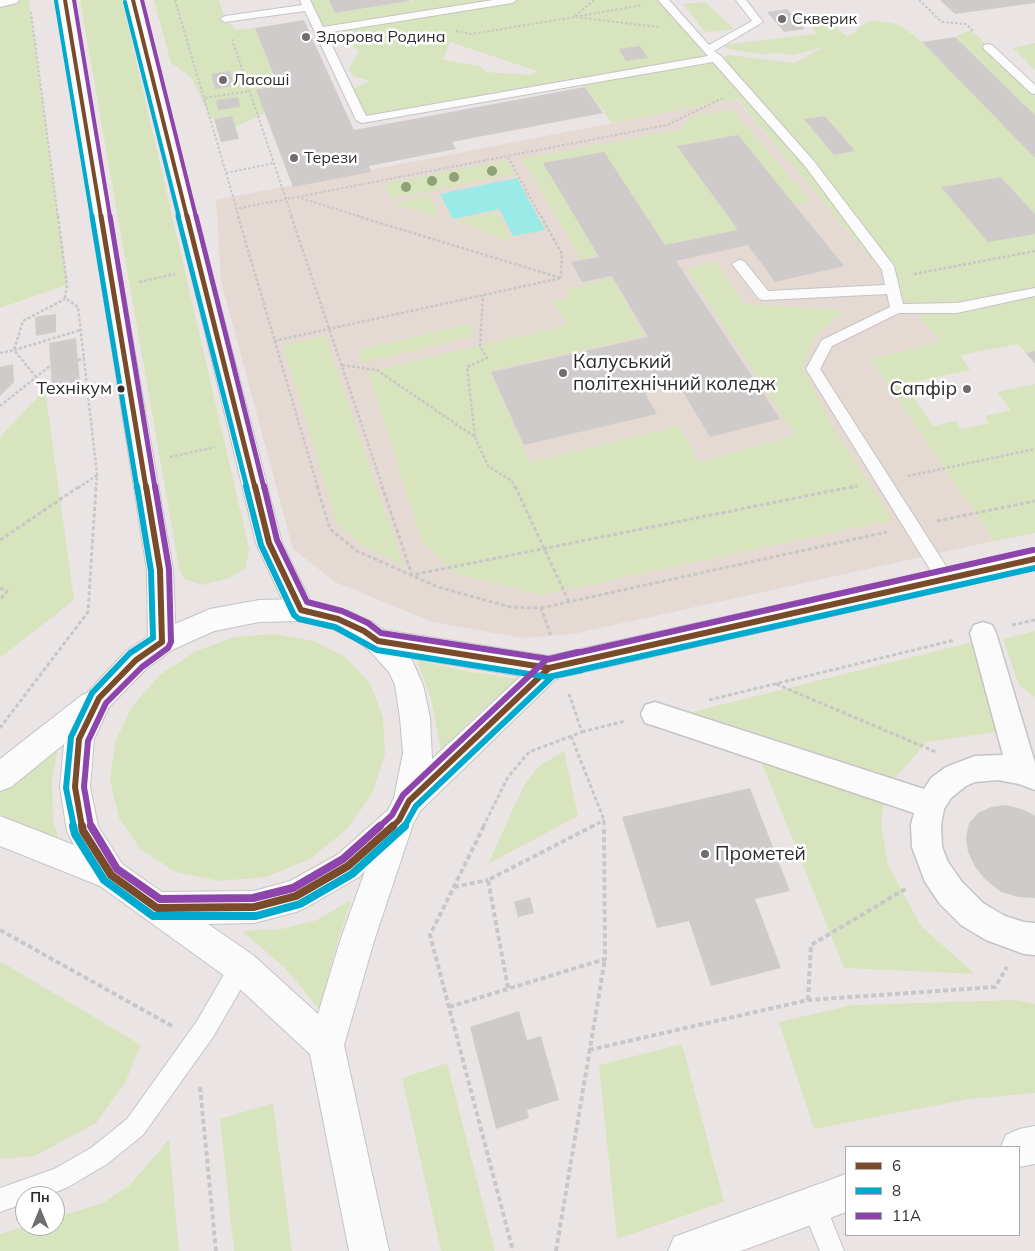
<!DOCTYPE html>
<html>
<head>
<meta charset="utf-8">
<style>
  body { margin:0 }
  #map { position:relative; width:1035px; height:1251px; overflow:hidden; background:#eae5e4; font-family:Mulish,sans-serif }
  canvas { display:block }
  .legend { position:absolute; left:845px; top:1146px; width:175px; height:90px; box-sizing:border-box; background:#fff; border:1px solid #ababab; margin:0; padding:6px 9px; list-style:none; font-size:15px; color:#2d2d2d }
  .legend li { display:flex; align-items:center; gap:10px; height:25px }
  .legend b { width:25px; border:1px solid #ababab }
  .north { position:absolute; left:15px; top:1186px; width:50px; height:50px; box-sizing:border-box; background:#fff; border:1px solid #ababab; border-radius:50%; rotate:0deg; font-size:14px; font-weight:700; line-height:20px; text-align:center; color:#2d2d2d }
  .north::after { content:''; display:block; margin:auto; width:18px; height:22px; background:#6f6d6d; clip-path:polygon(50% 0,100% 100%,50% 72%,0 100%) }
</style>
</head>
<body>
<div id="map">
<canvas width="1035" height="1251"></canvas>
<ul class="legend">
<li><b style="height:6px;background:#7a4b2a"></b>6</li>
<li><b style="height:6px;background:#00a9ce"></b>8</li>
<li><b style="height:6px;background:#8e44ad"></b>11А</li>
</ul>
<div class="north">Пн</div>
</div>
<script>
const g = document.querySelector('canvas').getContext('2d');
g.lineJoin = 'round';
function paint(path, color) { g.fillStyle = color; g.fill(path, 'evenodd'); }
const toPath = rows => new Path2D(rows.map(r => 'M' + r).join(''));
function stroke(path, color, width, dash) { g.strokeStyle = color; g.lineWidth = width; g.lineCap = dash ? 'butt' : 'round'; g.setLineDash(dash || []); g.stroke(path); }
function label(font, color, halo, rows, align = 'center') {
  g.font = font + ' Mulish,sans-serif'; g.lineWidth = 5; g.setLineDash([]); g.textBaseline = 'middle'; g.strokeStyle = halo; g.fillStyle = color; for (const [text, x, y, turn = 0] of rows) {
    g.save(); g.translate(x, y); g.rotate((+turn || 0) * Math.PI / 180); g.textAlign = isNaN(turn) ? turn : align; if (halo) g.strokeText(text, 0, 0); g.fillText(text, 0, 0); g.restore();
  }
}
paint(toPath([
  [736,99,942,342,871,360,994,541,573,634,522,638,432,622,335,582,293,549,221,281,216,200]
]), '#e5d9d3');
paint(toPath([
  [11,0,29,0,67,285,0,308,0,2],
  [80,0,122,0,249,548,246,568,230,578,202,585,184,579,179,568],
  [154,0,219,0,225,19,236,30,255,28,278,86,265,113,235,127,232,116,211,119,191,77,171,63],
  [305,0,329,0,335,13,416,0,663,0,717,58,730,55,794,63,824,47,793,55,777,53,761,54,728,49,723,45,816,34,805,14,818,13,848,37,856,32,858,27,874,20,900,25,922,42,1035,158,1035,214,1001,177,942,187,1035,234,1035,351,1026,353,1018,344,960,355,970,370,905,384,933,426,956,421,961,429,989,423,985,416,1011,410,997,392,1035,384,1035,533,994,541,870,359,941,342,737,99,612,123,585,87,573,83,362,120,349,91,369,81,353,76,349,69,359,50,335,35,332,29,320,31],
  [450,42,537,71,537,72,531,75,486,72,479,66,443,60],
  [825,116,855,151,834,155,805,119],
  [705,2,734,29,705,32,683,4],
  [971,30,1035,91,1035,115,955,37],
  [1035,43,1035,70,1013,48],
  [733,110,811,201,794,204,738,135,678,146,738,230,665,245,604,152,544,163,598,254,582,260,522,159,681,129,692,116],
  [507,160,515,174,391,199,384,184],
  [429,195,440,217,393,204],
  [497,212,513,243,456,220],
  [716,262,745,304,845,310,814,338,803,368,833,427,893,520,541,595,456,574,422,541,368,372,567,325,553,301,570,297,566,290,612,278,645,336,490,371,530,462,679,426,700,462,795,435,686,268],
  [469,324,475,336,362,363,357,350],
  [325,336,404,566,364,547,337,524,283,345],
  [45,389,74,600,0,658,0,437],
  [1035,631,1035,697,1019,685,1003,639],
  [275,634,313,641,345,657,370,683,383,717,385,754,372,794,347,829,310,859,266,877,219,881,176,872,141,850,119,818,110,780,115,742,133,705,161,674,196,651,235,637],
  [973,642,1002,731,927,742,895,778,692,712],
  [417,660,465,671,520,679,480,711,441,750,431,699],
  [58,748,52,780,53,820,60,844,0,814,0,791],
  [564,751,578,816,488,864,524,785,539,766],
  [762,763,885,797,881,822,888,865,921,926,975,974,844,968],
  [351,900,333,957,320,1010,285,968,242,931,281,929,317,920],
  [0,961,141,1045,125,1083,96,1123,35,1156,0,1159],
  [1016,1000,1035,1004,1035,1093,969,1099,814,1129,779,1022,853,1005],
  [682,1044,724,1202,617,1239,599,1065],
  [447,1063,495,1251,441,1251,402,1078],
  [273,1103,292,1251,234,1251,220,1119],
  [169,1139,179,1251,0,1251,0,1234,26,1226,55,1226,55,1218,103,1203,129,1186]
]), '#d8e4be');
paint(toPath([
  [517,178,545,230,513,236,499,209,453,219,440,194]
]), '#9aeae8');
paint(toPath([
  [329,0,409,0,409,1,335,13],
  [940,0,1035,0,1035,3,955,14],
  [787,9,805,29,784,32,767,12],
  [304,20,354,130,585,87,603,113,452,142,456,149,369,166,371,172,293,187,256,90,278,86,255,28],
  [955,37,1035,115,1035,158,922,42],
  [640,46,648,58,626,61,619,49],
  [230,71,234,86,215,89,211,74],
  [238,97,240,107,218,110,216,100],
  [232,116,239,139,221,142,214,119],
  [825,116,855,151,834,155,804,119],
  [738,135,844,266,775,282,748,245,676,261,780,419,710,437,676,380,642,388,657,414,524,445,491,372,648,337,612,276,582,282,571,262,599,257,543,163,604,152,665,245,738,230,677,146],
  [1001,177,1035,214,1035,234,988,242,941,187],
  [56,314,56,332,36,336,35,317],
  [76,338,80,383,52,388,49,343],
  [1035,351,1035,364,1026,353],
  [13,364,14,382,0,396,0,367],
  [750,788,790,891,755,899,781,968,711,986,689,921,657,928,622,817],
  [1006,805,1022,809,1035,816,1035,898,1018,897,1001,892,986,880,975,867,968,852,966,837,969,823,978,813,991,807],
  [530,897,534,913,518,917,514,902],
  [519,1011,527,1040,541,1036,559,1100,527,1110,529,1118,496,1129,470,1027]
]), '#cfcbca');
const service = toPath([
  [300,0,310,0,323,27,493,0,517,0,512,3,326,33,366,116,708,56,658,0,669,0,709,45,752,21,736,0,746,0,763,22,714,51,721,56,813,160,894,266,903,304,957,303,1035,288,1035,296,957,313,899,313,832,346,820,369,951,574,953,579,951,584,945,586,939,584,806,369,822,340,890,307,887,294,764,300,759,299,732,264,739,260,744,261,768,291,885,285,882,270,805,166,713,62,362,123,356,120,305,11,225,22,220,19,225,16,302,5,300,0],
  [988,44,992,45,1035,85,1035,94,1031,93,984,49,983,47,984,45,988,44],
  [241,956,249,959,252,967,249,975,213,1037,143,1135,107,1164,68,1187,46,1196,25,1196,25,1203,0,1212,0,1188,54,1169,91,1148,127,1119,197,1021,233,959,241,956],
  [813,1193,822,1196,844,1251,820,1251,801,1205,804,1196,813,1193]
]);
const pedestrian = toPath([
  [983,622,992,625,996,633,1035,763,1035,790,1019,784,998,780,975,782,966,786,951,798,944,809,941,825,942,847,948,862,962,882,983,903,1005,916,1024,922,1035,923,1035,955,1024,954,986,940,961,925,940,904,925,882,912,847,911,825,914,813,655,726,645,723,641,714,645,705,655,702,924,789,931,778,946,767,975,756,1003,755,970,633,974,625,983,622]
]);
const minor = toPath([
  [0,0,19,0,17,3,0,7,0,0],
  [1035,1126,1035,1164,1019,1167,1019,1147,1001,1147,1006,1135,1019,1129,1035,1126],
  [846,1174,846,1212,741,1251,668,1251,674,1237,846,1174]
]);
const tertiary = toPath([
  [57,0,73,0,173,570,176,642,172,650,162,654,152,650,148,642,147,570,57,0],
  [125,0,141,0,282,543,315,610,311,618,301,621,291,618,256,543,125,0]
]);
const secondary = toPath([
  [1035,548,1035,570,557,678,420,811,413,824,374,941,344,1045,389,1251,349,1251,310,1054,229,979,100,886,0,846,0,816,74,845,67,831,60,787,64,744,11,787,0,791,0,759,82,695,87,693,126,651,152,634,210,609,259,600,301,599,348,611,374,623,384,630,549,656,1035,548],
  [301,621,333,629,354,639,368,649,389,672,395,685,400,718,403,753,394,798,388,810,337,855,290,881,254,891,162,892,122,864,98,826,90,787,94,739,109,707,146,669,172,650,214,631,259,622,301,621],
  [411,658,521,676,432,759,430,718,423,685,411,658],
  [365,871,340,941,318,1014,253,955,208,924,254,923,296,912,307,907,359,877,365,871]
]);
stroke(service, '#c5c4c4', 2);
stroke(pedestrian, '#c5c4c4', 3);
stroke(minor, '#c5c4c4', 2);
stroke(tertiary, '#c5c4c4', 2);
stroke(secondary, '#c5c4c4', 2);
stroke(toPath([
  [175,0,239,217],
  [919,0,942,22,966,24,974,32],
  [31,12,58,217],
  [575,16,594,0],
  [580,16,643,5],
  [456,31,471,34,575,17,658,27],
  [232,39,292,217],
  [205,98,250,91],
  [508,157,541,217],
  [226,173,274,163],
  [297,197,362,217],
  [235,209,667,125,723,98]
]), '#c7c7c7', 2, [2.5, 2]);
stroke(toPath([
  [58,216,67,285,65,298,78,307,97,474,96,488],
  [238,216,318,488],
  [291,216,383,488],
  [541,216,562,254,561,278],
  [914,274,1035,251],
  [139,282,175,274],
  [274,341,561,278,357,216],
  [0,353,14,350,23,321,65,299],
  [78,360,85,358],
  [342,365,377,370,475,437,467,367,487,358,480,346,483,295],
  [36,377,14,350,81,330],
  [0,406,51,365],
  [475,437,488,466,512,481,515,488],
  [170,457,215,447],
  [908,476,1035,449],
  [78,488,97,475],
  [850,488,858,486]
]), '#c7c7c7', 2.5, [3, 2]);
stroke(toPath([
  [317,486,330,529,357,551,438,587,510,607,541,608,551,636],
  [382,486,412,575,856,486],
  [515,486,569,602],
  [937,521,1035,501],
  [0,540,80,486],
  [0,588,7,591,0,600],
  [541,608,887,532],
  [1012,625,1035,620],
  [776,684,936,752],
  [709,700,955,640],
  [0,728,88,612,96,486],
  [582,732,625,721],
  [571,736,604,820,604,827],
  [483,827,508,777,529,752,582,732,569,694],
  [591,827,604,820]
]), '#c7c7c7', 3, [4, 2.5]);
stroke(toPath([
  [484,826,430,935,513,1251],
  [454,887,488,880],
  [0,930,172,1026],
  [508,988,488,880,593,826],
  [808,1000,811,945,907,888],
  [449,1007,605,959,604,826],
  [589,1050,808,1000,995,987,1007,967],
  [200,1087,216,1251],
  [556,1251,605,959]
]), '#c7c7c7', 4, [5, 3]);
paint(service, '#fcfbfb');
paint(pedestrian, '#fcfbfb');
paint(minor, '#fcfbfb');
paint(tertiary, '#fcfbfb');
paint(secondary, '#fcfbfb');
stroke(toPath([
  [65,0,101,217],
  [133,0,187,217]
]), '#7a4b2a', 4);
stroke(toPath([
  [101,216,146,488],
  [187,216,255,488]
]), '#7a4b2a', 5);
stroke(toPath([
  [255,486,269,543,301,610,338,619,364,631,378,641,549,668,580,661],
  [82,827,75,787,79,739,99,698,136,660,162,642,160,570,146,486],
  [392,827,399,820,409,801,549,668,1035,559]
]), '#7a4b2a', 6);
stroke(toPath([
  [82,826,83,831,111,875,157,908,254,907,296,896,348,866,393,826]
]), '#7a4b2a', 8);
stroke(toPath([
  [56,1,92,217],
  [125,2,179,217]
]), '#00a9ce', 4);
stroke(toPath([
  [92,216,137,488],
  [178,216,247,488]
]), '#00a9ce', 5);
stroke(toPath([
  [246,486,261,545,294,615,299,619,335,627,377,650,548,677,582,670],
  [74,827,66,788,71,737,92,693,130,653,153,638,151,571,137,486],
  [404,827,416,806,553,676,1035,568]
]), '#00a9ce', 6);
stroke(toPath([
  [73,826,75,834,104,880,153,916,256,916,300,904,352,874,405,826]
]), '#00a9ce', 8);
stroke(toPath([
  [74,0,110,217],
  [142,0,196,217]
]), '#8e44ad', 4);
stroke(toPath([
  [110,216,155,488],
  [196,216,264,488]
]), '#8e44ad', 5);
stroke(toPath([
  [264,486,277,540,307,602,342,611,368,623,381,633,549,659,578,652],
  [91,827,84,787,88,741,106,703,142,667,168,648,171,642,169,569,155,486],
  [379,827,392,815,403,795,546,660,1033,550]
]), '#8e44ad', 6);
stroke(toPath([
  [91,826,117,869,160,899,253,898,293,888,343,859,380,826]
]), '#8e44ad', 8);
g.fillStyle = '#8fa177';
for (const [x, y] of [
  [492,171],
  [454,177],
  [432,181],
  [406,187]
]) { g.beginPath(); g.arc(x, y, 5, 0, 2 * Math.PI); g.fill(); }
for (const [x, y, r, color] of [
  [782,19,5,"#6f6d6d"],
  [306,37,5,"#6f6d6d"],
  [223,80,5,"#6f6d6d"],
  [294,158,5,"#6f6d6d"],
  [563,373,5,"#6f6d6d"],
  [121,389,4.5,"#2d2d2d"],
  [967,389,5,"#6f6d6d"],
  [705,854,5,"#6f6d6d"]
]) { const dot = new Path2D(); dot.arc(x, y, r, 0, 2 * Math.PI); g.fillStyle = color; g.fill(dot); stroke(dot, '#fff', 2); }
label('16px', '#2d2d2d', '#fff', [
  ["Скверик",792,19],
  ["Здорова Родина",316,37],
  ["Ласоші",233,80],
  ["Терези",304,158]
], 'left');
label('18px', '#2d2d2d', '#fff', [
  ["Технікум",112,389]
], 'right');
label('19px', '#2d2d2d', '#fff', [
  ["Калуський",573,362],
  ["політехнічний коледж",573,384],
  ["Сапфір",957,389,"right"],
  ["Прометей",715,854]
], 'left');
</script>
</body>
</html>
